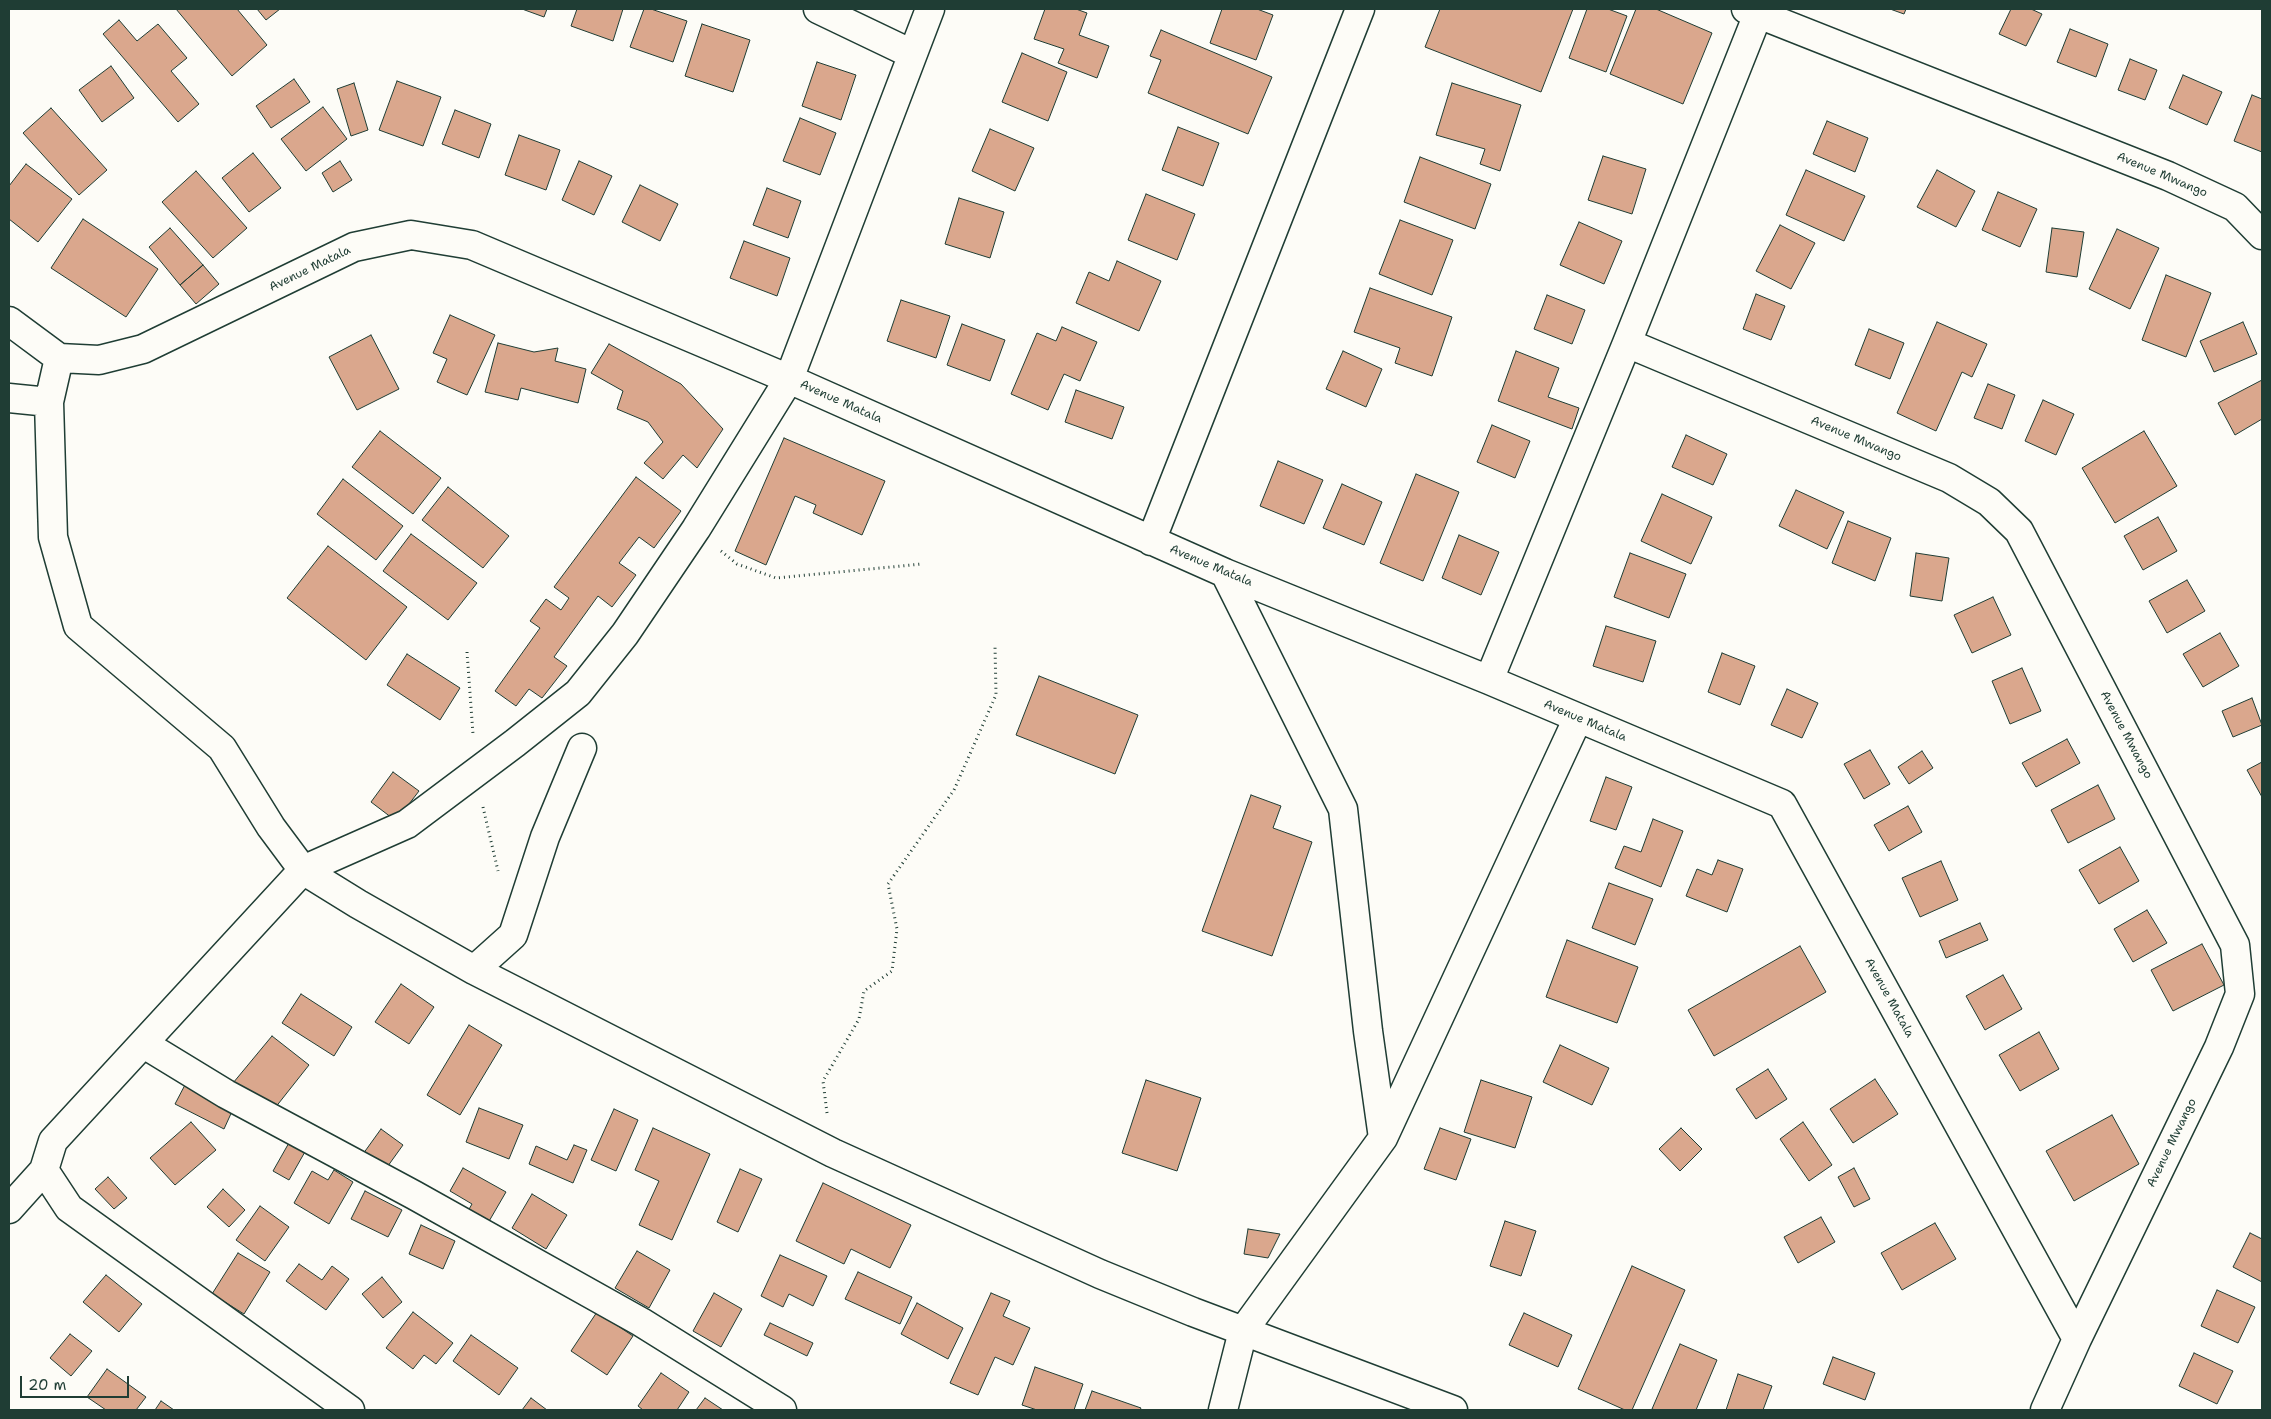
<!DOCTYPE html>
<html>
<head>
<meta charset="utf-8">
<style>
  body { margin:0 }
  #map { position:relative; width:2271px; height:1419px; overflow:hidden; background:#fdfcf7; font-family:"Shantell Sans",sans-serif }
  canvas { display:block }
  .frame { position:absolute; inset:0; border:10px solid #1f3d34; pointer-events:none }
  .scale { position:absolute; left:20px; top:1376px; width:109px; height:22px; box-sizing:border-box; border:2px solid #1f3d34; border-top:0; padding-left:6px; font-size:15px; line-height:18px; white-space:nowrap; color:#1f3d34; -webkit-text-stroke:4px #fdfcf7; paint-order:stroke }
</style>
</head>
<body>
<div id="map">
<canvas width="2271" height="1419"></canvas>
<div class="frame"></div>
<div class="scale">20 m</div>
</div>
<script>
const g = document.querySelector('canvas').getContext('2d');
g.lineJoin = 'round';
function paint(path, color) { g.fillStyle = color; g.fill(path, 'evenodd'); }
const toPath = rows => new Path2D(rows.map(r => 'M' + r).join(''));
function stroke(path, color, width, dash) { g.strokeStyle = color; g.lineWidth = width; g.lineCap = dash ? 'butt' : 'round'; g.setLineDash(dash || []); g.stroke(path); }
function label(font, color, halo, rows, align = 'center') {
  g.font = font + ' "Shantell Sans",sans-serif'; g.lineWidth = 4.5; g.setLineDash([]); g.textBaseline = 'middle'; g.strokeStyle = halo; g.fillStyle = color; for (const [text, x, y, turn = 0] of rows) {
    g.save(); g.translate(x, y); g.rotate((+turn || 0) * Math.PI / 180); g.textAlign = isNaN(turn) ? turn : align; if (halo) g.strokeText(text, 0, 0); g.fillText(text, 0, 0); g.restore();
  }
}
const building = toPath([
  [176,9,237,9,267,45,232,76,176,9],
  [257,9,280,9,266,20,257,9],
  [522,9,547,9,544,17,522,9],
  [577,9,623,9,613,41,571,26,577,9],
  [644,9,651,9,687,21,673,62,630,47,644,9],
  [1045,9,1076,9,1087,13,1079,35,1109,46,1097,78,1058,63,1064,49,1034,39,1045,9],
  [1222,9,1257,9,1273,15,1256,60,1210,43,1222,9],
  [1440,9,1573,9,1541,92,1425,47,1440,9],
  [1587,9,1608,9,1627,16,1606,72,1569,58,1587,9],
  [1636,9,1656,9,1712,33,1683,104,1610,74,1636,9],
  [1890,9,1906,9,1904,14,1890,9],
  [2011,9,2031,9,2042,14,2026,46,1999,34,2011,9],
  [119,20,137,41,158,24,187,58,171,71,199,104,178,122,103,34,119,20],
  [702,24,750,40,733,92,685,76,702,24],
  [2070,29,2108,44,2096,77,2057,62,2070,29],
  [1161,30,1272,77,1248,134,1148,93,1161,60,1150,56,1161,30],
  [1022,53,1067,72,1048,121,1002,102,1022,53],
  [2130,59,2157,70,2145,100,2118,90,2130,59],
  [817,62,856,75,841,120,802,106,817,62],
  [111,66,134,98,102,122,79,90,111,66],
  [2183,75,2222,92,2207,125,2169,108,2183,75],
  [294,79,310,102,271,128,256,106,294,79],
  [397,81,441,97,423,146,379,130,397,81],
  [354,83,368,130,351,136,337,89,354,83],
  [1452,83,1521,105,1500,171,1480,164,1485,149,1436,135,1452,83],
  [2252,95,2262,99,2262,152,2234,141,2252,95],
  [323,107,347,139,306,171,281,139,323,107],
  [51,108,107,170,79,195,23,133,51,108],
  [455,110,491,124,479,158,442,144,455,110],
  [800,118,836,133,820,175,783,161,800,118],
  [1827,121,1868,138,1855,172,1813,154,1827,121],
  [1178,127,1219,143,1203,186,1162,170,1178,127],
  [990,129,1034,148,1015,191,972,171,990,129],
  [519,135,560,150,546,190,505,175,519,135],
  [253,153,281,188,249,212,222,178,253,153],
  [1603,156,1646,169,1632,214,1588,200,1603,156],
  [1420,157,1491,184,1475,229,1404,202,1420,157],
  [340,161,352,180,333,192,322,173,340,161],
  [579,161,612,176,594,215,562,200,579,161],
  [26,164,72,199,38,242,9,219,9,186,26,164],
  [1806,170,1865,196,1844,241,1786,215,1806,170],
  [1937,170,1975,191,1956,227,1917,207,1937,170],
  [196,171,247,228,213,258,162,202,196,171],
  [640,185,678,204,660,241,622,222,640,185],
  [767,188,801,201,788,238,753,225,767,188],
  [1998,192,2037,209,2020,247,1982,230,1998,192],
  [1146,194,1195,214,1177,260,1128,240,1146,194],
  [959,198,1004,212,990,258,945,244,959,198],
  [83,219,158,269,126,317,51,268,83,219],
  [1400,220,1453,240,1432,295,1379,274,1400,220],
  [1579,222,1622,241,1604,284,1560,265,1579,222],
  [1780,225,1815,243,1791,289,1756,271,1780,225],
  [170,228,203,265,180,285,149,247,170,228],
  [2052,228,2084,232,2077,277,2046,272,2052,228],
  [2117,229,2159,248,2130,309,2089,289,2117,229],
  [744,241,790,258,777,296,730,278,744,241],
  [1117,261,1161,281,1139,331,1076,303,1089,272,1109,281,1117,261],
  [203,265,219,284,196,304,180,285,203,265],
  [2166,275,2211,293,2186,357,2142,340,2166,275],
  [1370,288,1452,317,1432,376,1395,363,1400,348,1354,332,1370,288],
  [1756,294,1785,306,1771,340,1743,329,1756,294],
  [1547,295,1585,310,1572,344,1534,329,1547,295],
  [901,300,950,316,936,358,887,341,901,300],
  [450,315,495,335,467,395,437,382,447,359,433,353,450,315],
  [1937,322,1987,344,1972,377,1962,372,1936,431,1897,413,1937,322],
  [2243,322,2257,354,2214,372,2200,341,2243,322],
  [962,324,1005,340,990,381,947,365,962,324],
  [1062,327,1097,342,1080,381,1064,374,1048,410,1011,394,1037,333,1056,341,1062,327],
  [1869,329,1904,343,1890,379,1855,365,1869,329],
  [371,335,399,389,357,410,329,357,371,335],
  [498,343,534,352,558,348,555,361,586,369,578,403,521,388,518,400,485,392,498,343],
  [609,344,681,384,723,429,697,468,683,455,663,479,644,463,663,442,648,422,617,409,623,391,591,373,609,344],
  [1343,351,1382,369,1366,407,1326,389,1343,351],
  [1516,351,1559,368,1548,397,1579,408,1572,429,1498,401,1516,351],
  [2262,380,2262,419,2235,435,2218,403,2262,380],
  [1988,384,2015,395,2002,429,1974,418,1988,384],
  [1076,390,1124,407,1112,439,1065,422,1076,390],
  [2043,400,2074,414,2056,455,2025,441,2043,400],
  [1492,425,1530,441,1515,478,1477,462,1492,425],
  [380,431,441,478,413,514,352,467,380,431],
  [2144,431,2177,486,2115,523,2082,468,2144,431],
  [1686,435,1727,454,1713,485,1672,467,1686,435],
  [784,438,885,481,862,535,813,513,816,505,795,496,766,565,735,551,784,438],
  [1278,461,1323,480,1304,524,1260,506,1278,461],
  [1416,474,1459,492,1423,581,1380,563,1416,474],
  [636,477,681,511,654,548,639,537,619,563,636,575,612,607,598,596,554,657,567,666,542,698,529,689,516,706,495,691,540,628,530,621,546,599,561,610,569,598,554,587,636,477],
  [343,479,403,526,376,560,317,514,343,479],
  [1342,484,1382,502,1364,545,1323,528,1342,484],
  [448,487,509,536,483,568,422,520,448,487],
  [1796,490,1844,512,1827,549,1779,526,1796,490],
  [1662,494,1712,517,1691,564,1641,541,1662,494],
  [2158,517,2177,551,2143,570,2124,536,2158,517],
  [1848,521,1891,538,1875,581,1832,563,1848,521],
  [411,534,477,583,448,620,383,571,411,534],
  [1459,535,1499,552,1481,595,1442,578,1459,535],
  [328,546,407,607,366,660,287,598,328,546],
  [1630,553,1686,574,1669,618,1614,597,1630,553],
  [1916,553,1949,558,1942,601,1910,596,1916,553],
  [2187,580,2205,611,2167,633,2149,601,2187,580],
  [1993,597,2011,635,1972,653,1954,615,1993,597],
  [1606,626,1656,641,1643,682,1593,666,1606,626],
  [2220,633,2239,666,2203,687,2183,654,2220,633],
  [1722,653,1755,666,1740,705,1708,692,1722,653],
  [407,654,460,688,440,720,387,685,407,654],
  [2022,668,2041,711,2010,724,1992,681,2022,668],
  [1039,676,1138,715,1115,774,1016,735,1039,676],
  [1787,689,1818,703,1802,738,1771,725,1787,689],
  [2252,698,2262,725,2233,737,2222,711,2252,698],
  [2067,739,2080,763,2036,787,2022,763,2067,739],
  [1870,750,1890,784,1864,799,1844,764,1870,750],
  [1922,751,1933,768,1909,784,1898,767,1922,751],
  [2262,762,2262,797,2247,770,2262,762],
  [393,772,419,791,396,821,371,802,393,772],
  [1606,777,1632,787,1616,830,1590,821,1606,777],
  [2098,785,2115,819,2068,843,2051,810,2098,785],
  [1251,795,1281,806,1273,828,1312,842,1272,956,1202,931,1251,795],
  [1908,806,1922,832,1889,851,1874,825,1908,806],
  [1653,819,1683,831,1661,887,1615,868,1624,846,1641,852,1653,819],
  [2120,847,2139,881,2099,904,2079,870,2120,847],
  [1718,860,1743,869,1727,912,1686,896,1697,869,1712,875,1718,860],
  [1941,861,1958,900,1920,917,1902,878,1941,861],
  [1609,883,1653,899,1635,945,1592,928,1609,883],
  [2147,910,2167,943,2133,962,2114,929,2147,910],
  [1980,923,1988,940,1946,958,1939,941,1980,923],
  [1567,940,1638,967,1617,1023,1546,997,1567,940],
  [2202,944,2224,985,2173,1011,2151,970,2202,944],
  [1800,946,1826,992,1714,1056,1688,1010,1800,946],
  [2003,975,2022,1009,1985,1030,1966,996,2003,975],
  [401,984,434,1007,409,1044,375,1022,401,984],
  [301,994,352,1027,334,1056,282,1023,301,994],
  [469,1025,502,1045,460,1115,427,1095,469,1025],
  [2039,1032,2059,1069,2020,1091,1999,1055,2039,1032],
  [272,1036,309,1065,271,1113,233,1083,272,1036],
  [1560,1045,1609,1068,1592,1105,1543,1082,1560,1045],
  [1768,1069,1787,1099,1756,1119,1736,1089,1768,1069],
  [1875,1079,1898,1114,1853,1143,1830,1109,1875,1079],
  [1146,1080,1201,1098,1177,1171,1122,1153,1146,1080],
  [1481,1080,1532,1097,1515,1148,1464,1132,1481,1080],
  [186,1083,234,1107,224,1129,175,1104,186,1083],
  [479,1108,523,1125,509,1159,466,1142,479,1108],
  [614,1109,638,1120,616,1171,591,1160,614,1109],
  [2112,1115,2139,1164,2074,1201,2046,1151,2112,1115],
  [191,1122,216,1150,175,1185,150,1158,191,1122],
  [1803,1122,1832,1165,1809,1181,1780,1139,1803,1122],
  [653,1128,710,1154,672,1240,639,1225,659,1181,635,1170,653,1128],
  [1440,1128,1471,1139,1456,1180,1424,1169,1440,1128],
  [1681,1128,1702,1149,1680,1171,1659,1149,1681,1128],
  [381,1129,403,1145,385,1170,363,1154,381,1129],
  [290,1141,306,1150,289,1180,273,1171,290,1141],
  [574,1145,587,1150,573,1183,529,1164,536,1146,567,1160,574,1145],
  [463,1168,506,1192,488,1223,468,1211,472,1204,450,1191,463,1168],
  [1854,1168,1870,1199,1854,1207,1838,1177,1854,1168],
  [740,1169,762,1179,738,1232,717,1222,740,1169],
  [334,1170,353,1182,329,1224,294,1203,312,1171,328,1180,334,1170],
  [108,1177,127,1198,114,1209,95,1189,108,1177],
  [823,1183,911,1225,890,1268,851,1249,844,1264,796,1241,823,1183],
  [223,1189,245,1210,229,1227,207,1207,223,1189],
  [365,1191,402,1210,388,1237,351,1219,365,1191],
  [532,1194,567,1215,546,1249,512,1228,532,1194],
  [260,1206,289,1227,265,1261,236,1240,260,1206],
  [1821,1217,1835,1242,1798,1263,1784,1237,1821,1217],
  [1505,1221,1536,1231,1521,1276,1490,1266,1505,1221],
  [1935,1223,1956,1259,1902,1290,1881,1253,1935,1223],
  [421,1225,455,1241,443,1269,409,1254,421,1225],
  [1248,1229,1280,1234,1268,1258,1244,1254,1248,1229],
  [2250,1233,2262,1239,2262,1282,2233,1267,2250,1233],
  [637,1251,670,1270,649,1308,615,1288,637,1251],
  [238,1253,270,1272,244,1314,212,1294,238,1253],
  [780,1255,827,1276,813,1306,789,1294,783,1307,761,1296,780,1255],
  [299,1264,322,1280,332,1266,349,1279,326,1310,286,1281,299,1264],
  [1632,1266,1685,1290,1632,1410,1625,1410,1578,1389,1632,1266],
  [858,1272,912,1297,900,1324,845,1299,858,1272],
  [106,1275,142,1304,119,1332,83,1302,106,1275],
  [382,1277,402,1302,383,1318,362,1294,382,1277],
  [2217,1290,2255,1307,2238,1343,2201,1326,2217,1290],
  [714,1293,742,1309,721,1347,693,1331,714,1293],
  [991,1293,1010,1301,1003,1316,1030,1328,1013,1365,995,1357,978,1395,950,1383,991,1293],
  [917,1303,963,1328,948,1359,901,1334,917,1303],
  [413,1312,453,1343,436,1364,424,1355,413,1369,386,1348,413,1312],
  [597,1312,633,1336,607,1375,571,1351,597,1312],
  [1524,1313,1572,1335,1558,1367,1509,1345,1524,1313],
  [770,1323,813,1343,807,1356,764,1335,770,1323],
  [70,1334,92,1351,71,1376,50,1358,70,1334],
  [471,1335,518,1368,499,1395,453,1361,471,1335],
  [1680,1344,1717,1360,1696,1410,1656,1410,1652,1409,1680,1344],
  [2194,1353,2233,1371,2217,1404,2179,1386,2194,1353],
  [1833,1357,1875,1373,1865,1400,1823,1384,1833,1357],
  [1035,1367,1083,1384,1074,1410,1037,1410,1022,1405,1035,1367],
  [107,1369,146,1397,136,1410,106,1410,87,1397,107,1369],
  [661,1373,689,1392,677,1410,643,1410,638,1406,661,1373],
  [1738,1374,1772,1386,1763,1410,1726,1410,1738,1374],
  [1092,1391,1141,1408,1140,1410,1085,1410,1092,1391],
  [531,1398,547,1410,522,1410,531,1398],
  [705,1398,723,1410,696,1410,705,1398],
  [161,1401,174,1410,155,1410,161,1401]
]);
paint(building, '#daa78d');
stroke(building, '#1f3d34', 1);
const minor = toPath([
  [818,9,912,54],
  [1746,9,2168,176,2235,207,2262,235],
  [9,321,59,358,99,360,143,349,354,247,411,235,472,245,789,379,1225,573,1489,680,1782,804,2077,1339,2045,1410],
  [1627,343,1949,478,1989,502,2019,531,2235,945,2240,994,2219,1047,2077,1339],
  [59,358,49,402,53,537,78,626,222,748,271,827,303,870,358,904,474,970,833,1153,1100,1274,1193,1312,1453,1410],
  [9,398,49,402],
  [1151,541,1360,9],
  [1225,573,1343,809,1368,1031,1383,1138],
  [1489,680,1627,343,1760,9],
  [474,970,513,935,545,837,582,748],
  [144,1044,226,1094,414,1195,641,1322,782,1410],
  [9,1209,44,1170],
  [350,1410,69,1208,44,1170,53,1141,303,870,407,824,515,743,578,693,625,634,696,529,789,379,930,9],
  [1223,1410,1243,1331,1383,1138,1578,718]
]);
stroke(minor, '#1f3d34', 31);
stroke(toPath([
  [721,551,737,564,776,578,922,564],
  [467,652,473,734],
  [483,807,498,871],
  [827,1113,823,1081,859,1019,864,991,892,971,897,929,888,884,954,790,996,695,995,646]
]), '#1f3d34', 3, [1, 4]);
stroke(minor, '#fdfcf7', 28);
label('12px', '#1f3d34', '#fdfcf7', [
  ["Avenue Mwango",2162,175,23],
  ["Avenue Matala",310,269,-26],
  ["Avenue Matala",841,402,24],
  ["Avenue Mwango",1856,439,23],
  ["Avenue Matala",1211,566,23],
  ["Avenue Matala",1585,721,23],
  ["Avenue Mwango",2126,735,62],
  ["Avenue Matala",1889,998,61],
  ["Avenue Mwango",2172,1143,-64]
]);
</script>
</body>
</html>
